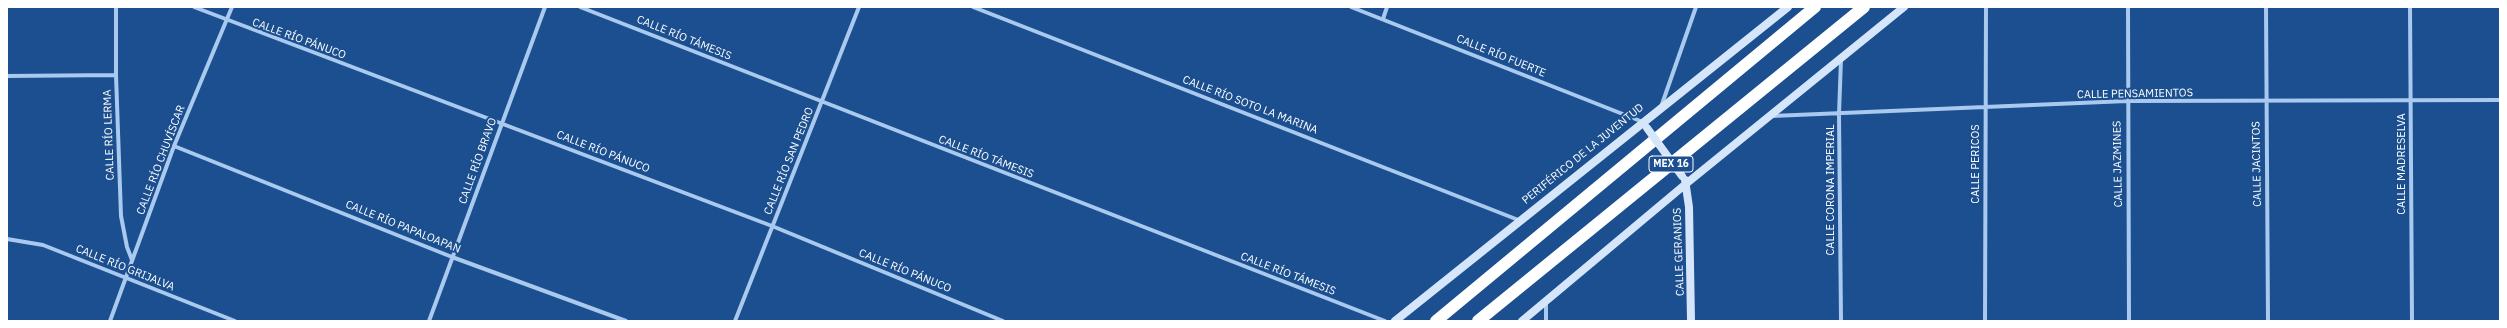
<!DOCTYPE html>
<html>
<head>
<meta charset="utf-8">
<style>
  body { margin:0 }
  #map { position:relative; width:2507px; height:328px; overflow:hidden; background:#1b4f8f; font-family:"IBM Plex Sans",sans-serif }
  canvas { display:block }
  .frame { position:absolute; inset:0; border:8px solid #fff; pointer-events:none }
</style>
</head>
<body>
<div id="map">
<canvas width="2507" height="328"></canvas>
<div class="frame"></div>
</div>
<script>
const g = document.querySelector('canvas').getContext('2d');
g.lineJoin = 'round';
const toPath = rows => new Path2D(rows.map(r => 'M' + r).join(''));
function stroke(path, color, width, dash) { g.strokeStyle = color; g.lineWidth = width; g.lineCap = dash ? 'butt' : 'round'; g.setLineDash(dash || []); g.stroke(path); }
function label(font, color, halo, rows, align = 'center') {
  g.font = font + ' "IBM Plex Sans",sans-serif'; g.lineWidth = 4; g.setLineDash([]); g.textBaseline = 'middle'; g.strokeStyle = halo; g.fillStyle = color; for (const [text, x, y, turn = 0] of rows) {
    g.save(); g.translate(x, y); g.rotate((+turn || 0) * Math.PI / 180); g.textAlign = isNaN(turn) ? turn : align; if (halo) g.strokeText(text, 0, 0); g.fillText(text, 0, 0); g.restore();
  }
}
stroke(toPath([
  [116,7,116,75,121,216,127,247,132,260],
  [194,7,772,226,1003,321],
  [580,7,1385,321],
  [973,7,1521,221],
  [1351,7,1643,122],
  [2128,7,2129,321],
  [2266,7,2268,321],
  [2410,7,2412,321],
  [1383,19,1387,7],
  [7,76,116,75],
  [1661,107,1696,7],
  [1772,116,2127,101,2500,100],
  [174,146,452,257,626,321],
  [7,239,43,245,235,321],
  [1546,302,1546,321],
  [110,321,174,146,232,7],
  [429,321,545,7],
  [735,321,859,7],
  [1841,321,1839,114,1841,59],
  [1985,321,1986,7]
]), '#a9c9ee', 4);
stroke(toPath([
  [1685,180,1689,207,1691,321],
  [1395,321,1788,7],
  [1522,321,1687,183,1904,7]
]), '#d6e6fa', 8);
stroke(toPath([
  [1436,321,1815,7],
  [1478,321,1864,7]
]), '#fff', 12);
stroke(toPath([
  [1647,128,1682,176]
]), '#d6e6fa', 8);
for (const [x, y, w] of [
  [1671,164,44]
]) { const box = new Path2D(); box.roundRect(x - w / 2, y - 8, w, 16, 3); g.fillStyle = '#1b4f8f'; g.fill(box); stroke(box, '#fff', 1); }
label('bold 10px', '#fff', null, [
  ["MEX 16",1671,164]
]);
label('11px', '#fff', '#1b4f8f', [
  ["CALLE RÍO TÁMESIS",684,38,22],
  ["CALLE RÍO PÁNUCO",299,39,20],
  ["CALLE RÍO FUERTE",1501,56,22],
  ["CALLE PENSAMIENTOS",2135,94,-1],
  ["CALLE RÍO SOTO LA MARINA",1250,105,21],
  ["CALLE RÍO LERMA",109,135,-92],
  ["CALLE RÍO PÁNUCO",603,152,21],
  ["PERIFÉRICO DE LA JUVENTUD",1583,154,-39],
  ["CALLE RÍO TÁMESIS",986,157,21],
  ["CALLE RÍO CHUVÍSCAR",161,160,-69],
  ["CALLE RÍO BRAVO",478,161,-70],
  ["CALLE RÍO SAN PEDRO",789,161,-68],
  ["CALLE PERICOS",1976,164,-90],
  ["CALLE JAZMINES",2118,164,-91],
  ["CALLE JACINTOS",2257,164,-91],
  ["CALLE MADRESELVA",2402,164,-90],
  ["CALLE CORONA IMPERIAL",1831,190,-90],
  ["CALLE RÍO PAPALOAPAN",403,227,22],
  ["CALLE GERANIOS",1679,252,-92],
  ["CALLE RÍO GRIJALVA",125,268,22],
  ["CALLE RÍO PÁNUCO",905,271,22],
  ["CALLE RÍO TÁMESIS",1288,274,21]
]);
</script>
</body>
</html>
